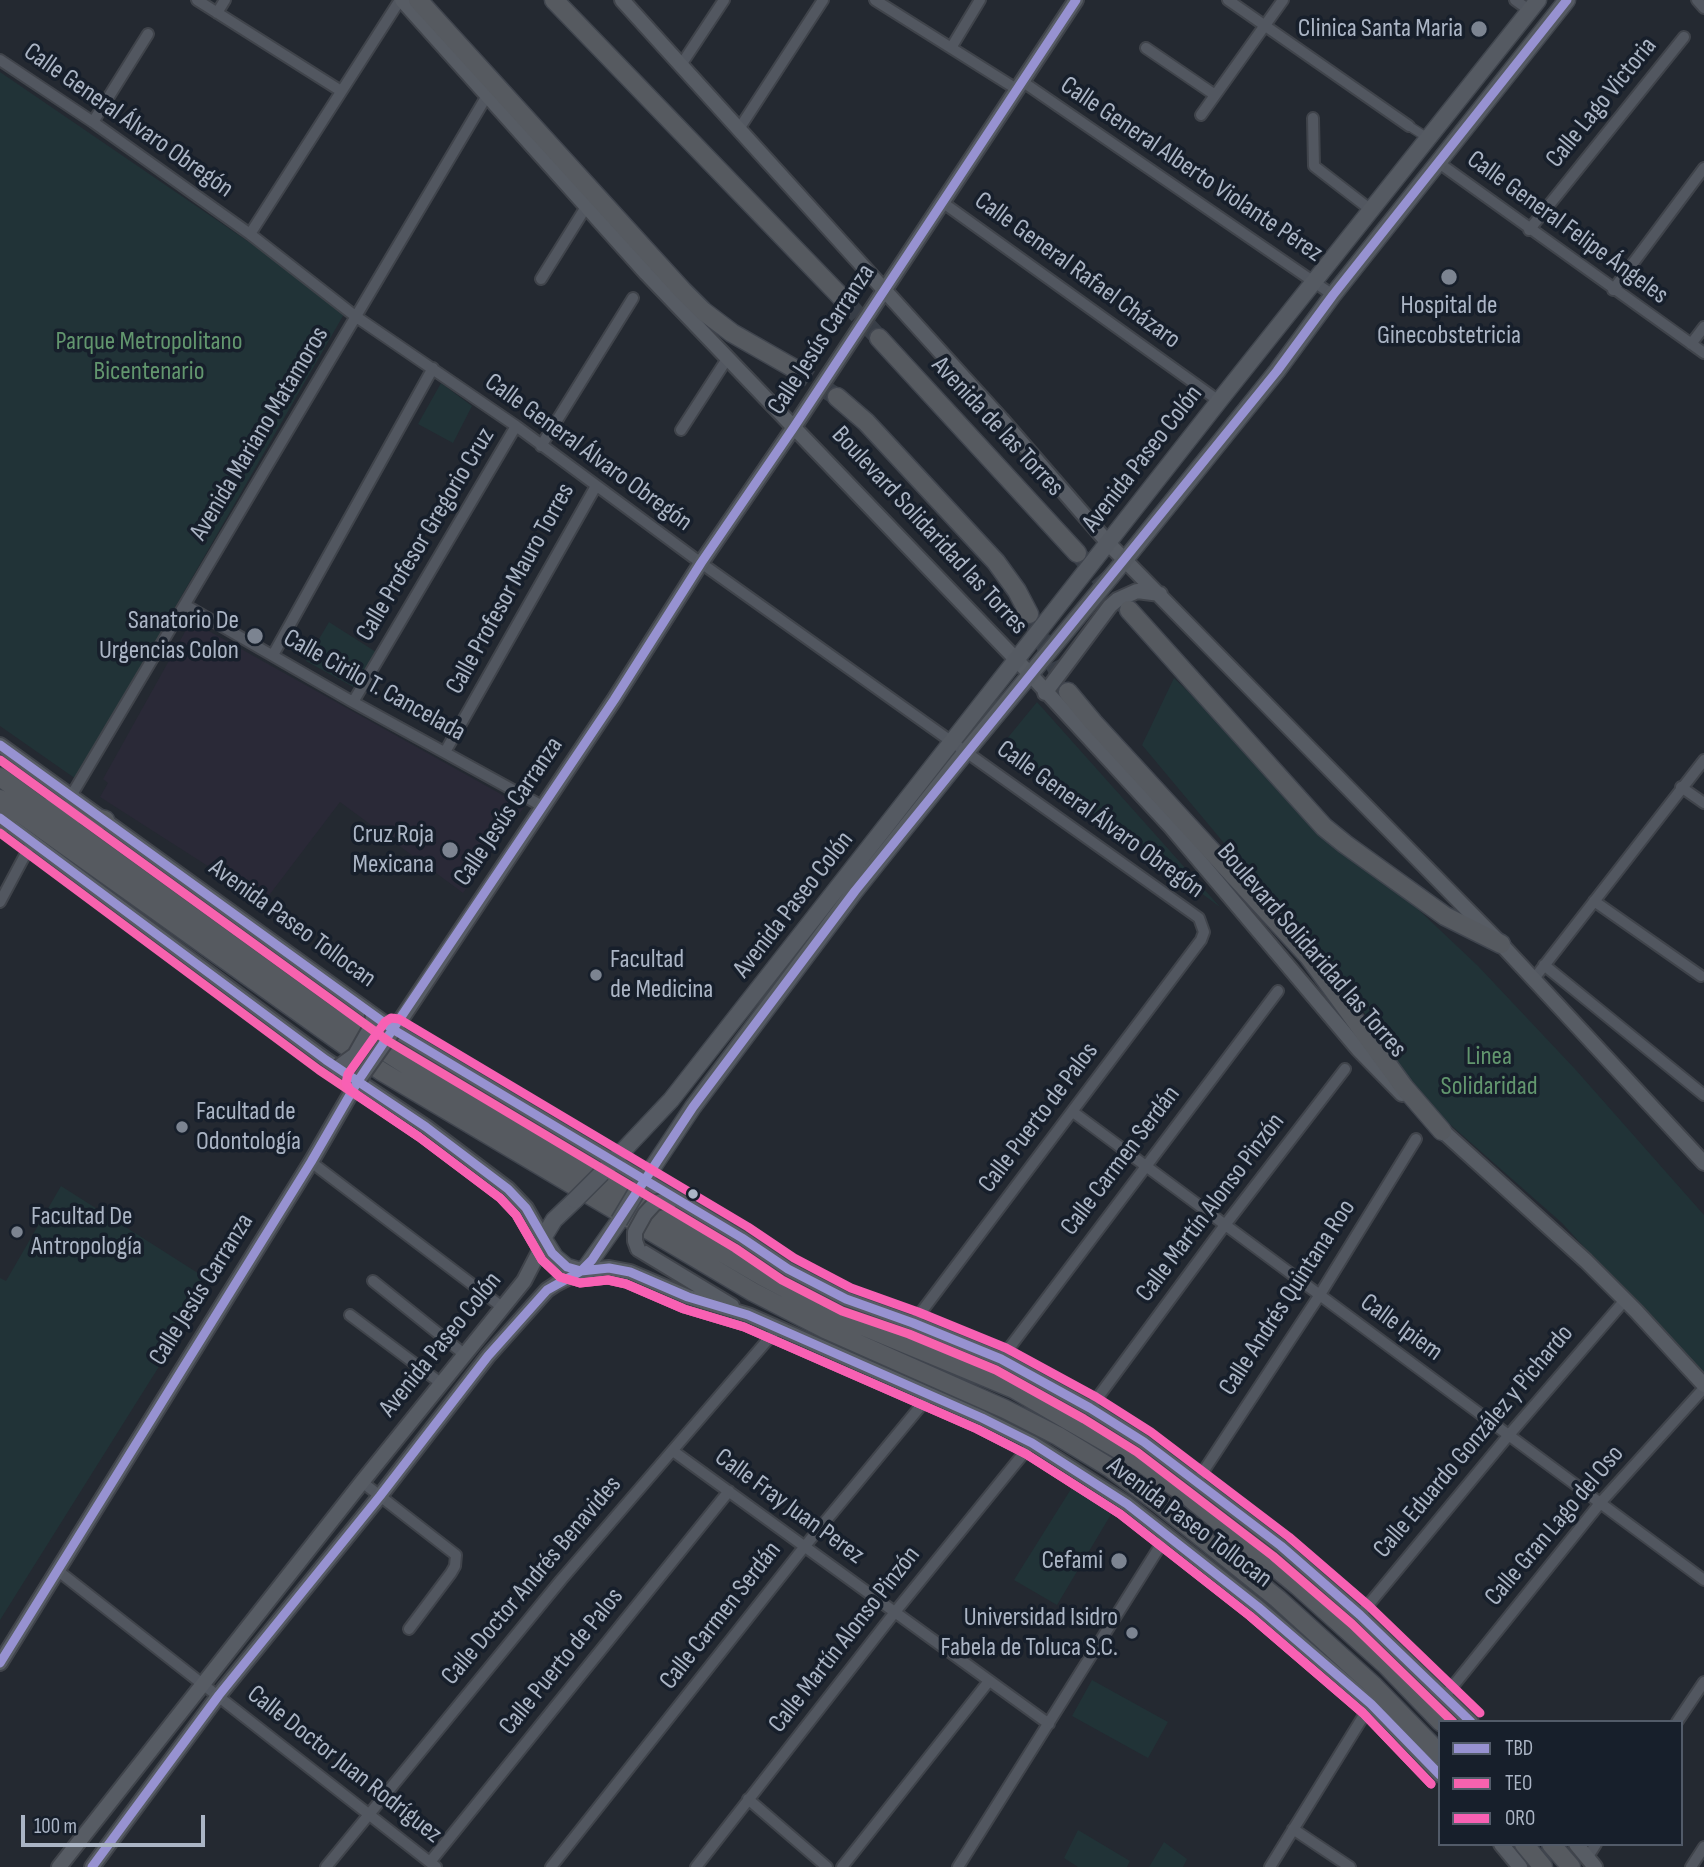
<!DOCTYPE html>
<html>
<head>
<meta charset="utf-8">
<style>
  body { margin:0 }
  #map { position:relative; width:1704px; height:1867px; overflow:hidden; background:#242931; font-family:"Sofia Sans Condensed",sans-serif }
  canvas { display:block }
  .legend { position:absolute; left:1438px; top:1720px; width:245px; height:126px; box-sizing:border-box; background:#171f2b; border:2px solid #525b69; margin:0; padding:9px 12px; list-style:none; font-size:21px; color:#abb5c5 }
  .legend li { display:flex; align-items:center; gap:14px; height:35px }
  .legend b { width:35px; border:2px solid #525b69 }
  .scale { position:absolute; left:21px; top:1815px; width:184px; height:32px; box-sizing:border-box; border:4px solid #abb5c5; border-top:0; padding-left:9px; font-size:21px; line-height:24px; white-space:nowrap; color:#abb5c5; -webkit-text-stroke:5px #171f2b; paint-order:stroke }
</style>
</head>
<body>
<div id="map">
<canvas width="1704" height="1867"></canvas>
<ul class="legend">
<li><b style="height:9px;background:#9792d1"></b>TBD</li>
<li><b style="height:9px;background:#f762ae"></b>TEO</li>
<li><b style="height:9px;background:#f860b3"></b>ORO</li>
</ul>
<div class="scale">100 m</div>
</div>
<script>
const g = document.querySelector('canvas').getContext('2d');
g.lineJoin = 'round';
function paint(path, color) { g.fillStyle = color; g.fill(path, 'evenodd'); }
const toPath = rows => new Path2D(rows.map(r => 'M' + r).join(''));
function stroke(path, color, width, dash) { g.strokeStyle = color; g.lineWidth = width; g.lineCap = dash ? 'butt' : 'round'; g.setLineDash(dash || []); g.stroke(path); }
function label(font, color, halo, rows, align = 'center') {
  g.font = font + ' "Sofia Sans Condensed",sans-serif'; g.lineWidth = 7; g.setLineDash([]); g.textBaseline = 'middle'; g.strokeStyle = halo; g.fillStyle = color; for (const [text, x, y, turn = 0] of rows) {
    g.save(); g.translate(x, y); g.rotate((+turn || 0) * Math.PI / 180); g.textAlign = isNaN(turn) ? turn : align; if (halo) g.strokeText(text, 0, 0); g.fillText(text, 0, 0); g.restore();
  }
}
paint(toPath([
  [191,621,524,807,463,893,340,802,264,902,100,797,108,783,103,779]
]), '#2a2937');
paint(toPath([
  [0,72,347,309,76,779,0,726],
  [441,383,472,406,453,443,418,424],
  [329,622,376,652,357,689,306,661],
  [1174,678,1478,966,1575,1069,1704,1215,1704,1378,1562,1223,1445,1120,1401,1068,1357,1002,1142,745],
  [1037,702,1220,907,1001,746],
  [61,1186,212,1282,0,1620,0,1278,6,1281],
  [1076,1481,1116,1506,1057,1605,1014,1580],
  [1092,1680,1168,1722,1148,1758,1072,1716],
  [1078,1830,1130,1861,1127,1867,1078,1867,1064,1858],
  [1164,1842,1187,1859,1183,1867,1149,1867]
]), '#213337');
stroke(toPath([
  [846,302,879,338],
  [795,369,837,397],
  [1080,556,1129,610],
  [1029,614,1068,692]
]), '#383e47', 18, [18, 9]);
const pedestrian = toPath([
  [1409,126,1428,138]
]);
const minor = toPath([
  [197,0,341,91],
  [875,0,1018,90],
  [1228,0,1409,126],
  [1515,0,1529,10],
  [1697,0,1704,8],
  [217,13,225,0],
  [951,48,980,0],
  [1146,48,1215,95],
  [0,60,93,122,250,234,355,316,516,426,701,563,1199,918,1204,932,1201,940,913,1323],
  [681,65,724,0],
  [1023,82,1333,295],
  [1201,115,1283,0],
  [1313,118,1314,166,1371,210],
  [93,122,148,34],
  [739,129,823,0],
  [1439,163,1704,353],
  [942,202,1219,401],
  [1529,230,1684,37],
  [250,234,400,0],
  [541,279,586,207],
  [1613,290,1704,168],
  [1691,344,1704,327],
  [681,430,727,359],
  [541,446,633,298],
  [185,605,353,702,542,806],
  [273,655,433,368],
  [353,702,516,426],
  [445,752,596,486],
  [1681,787,1704,803],
  [71,796,488,94],
  [1594,901,1701,976],
  [0,902,32,842],
  [1544,965,1704,1095],
  [1533,980,1704,760],
  [1073,1112,1704,1580],
  [311,1162,502,1307],
  [373,1281,464,1354],
  [350,1315,442,1384],
  [1001,1359,1278,991],
  [1090,1408,1225,1225,1345,1069],
  [673,1451,1049,1724],
  [1197,1481,1319,1296,1416,1139],
  [362,1482,456,1555,455,1566,451,1573,409,1629],
  [57,1570,436,1867],
  [1360,1615,1508,1436,1625,1300],
  [1445,1696,1601,1502,1704,1388],
  [1677,1722,1704,1682],
  [748,1799,827,1867],
  [1293,1829,1350,1867],
  [1587,1858,1596,1844],
  [430,1862,729,1491],
  [326,1867,561,1580,777,1329],
  [551,1867,805,1546,929,1396],
  [696,1867,895,1612,1032,1443],
  [842,1867,989,1681],
  [958,1867,1167,1535],
  [1270,1867,1371,1704],
  [1691,1867,1704,1847]
]);
const secondary = toPath([
  [402,0,646,273,1030,674,1171,827,1358,1049,1402,1094],
  [622,0,1001,419,1109,544,1501,944,1704,1163],
  [1045,693,1110,606,1117,600,1137,591,1160,594],
  [0,745,394,1030,742,1238,788,1269,846,1299,913,1323,1001,1359,1090,1408,1144,1442,1281,1546,1360,1615,1471,1722],
  [0,818,326,1060,426,1127,508,1189,526,1208,543,1238,539,1252,524,1281,362,1482,59,1867],
  [394,1030,614,700,701,563,794,427,1076,0],
  [1435,1124,1586,1261,1636,1311,1704,1385],
  [638,1249,732,1306],
  [0,1663,311,1162,358,1081],
  [1501,1844,1520,1867],
  [1576,1844,1595,1867],
  [92,1867,219,1695,380,1496,488,1356,547,1290,556,1284,581,1271,609,1268,630,1272,688,1297,748,1315,982,1418,1032,1443,1127,1504,1258,1607,1371,1704,1440,1775]
]);
const primary = toPath([
  [602,1173,671,1100,1219,401,1538,0],
  [637,1191,693,1107,855,891,966,752,1124,561,1277,371,1333,295,1567,0],
  [575,1200,554,1220,543,1238,555,1257,567,1267,581,1271,587,1266,619,1221]
]);
const trunk = toPath([
  [418,0,683,291,703,311,732,333,795,369],
  [554,0,846,302],
  [879,338,1077,553],
  [837,397,866,422,996,562,1017,591,1029,614],
  [1129,610,1324,827,1345,844,1445,916,1501,944],
  [1068,692,1093,722,1309,957,1404,1087,1442,1131],
  [0,777,330,1016,459,1099,762,1276,836,1315,1014,1389,1140,1462,1190,1498,1298,1586,1386,1665,1441,1722],
  [0,799,381,1071,753,1292,825,1329,1005,1409,1058,1436,1109,1467,1160,1504,1278,1599,1374,1686,1440,1754],
  [50,807,105,820],
  [0,811,7,823],
  [1524,1844,1543,1867],
  [1551,1844,1571,1867]
]);
stroke(pedestrian, '#40444b', 11);
stroke(minor, '#40444b', 14);
stroke(secondary, '#40444b', 18);
stroke(primary, '#41464e', 19);
stroke(trunk, '#40454e', 21);
stroke(pedestrian, '#525760', 8);
stroke(minor, '#525760', 10);
stroke(secondary, '#575c64', 14);
stroke(primary, '#555a62', 16);
stroke(trunk, '#565a60', 18);
const secondaryBridge = toPath([
  [337,1068,355,1055,372,1025,373,1015],
  [358,1081,394,1030],
  [638,1249,635,1241,635,1232,645,1214,655,1203,662,1201,670,1202]
]);
const primaryBridge = toPath([
  [575,1200,602,1173],
  [619,1221,637,1191]
]);
stroke(secondaryBridge, '#40444b', 18, []);
stroke(primaryBridge, '#41464e', 19, []);
stroke(secondaryBridge, '#575c64', 14);
stroke(primaryBridge, '#555a62', 16);
stroke(toPath([
  [0,745,394,1030,742,1238,788,1269,846,1299,913,1323,1001,1359,1090,1408,1144,1442,1281,1546,1360,1615,1471,1722],
  [0,818,326,1060,426,1127,508,1189,526,1208,552,1253,567,1267,581,1271,609,1268,630,1272,688,1297,748,1315,982,1418,1032,1443,1127,1504,1258,1607,1371,1704,1440,1775],
  [0,1663,311,1162,358,1081,614,700,701,563,794,427,1076,0],
  [92,1867,219,1695,380,1496,488,1356,547,1290,581,1271,592,1260,693,1107,855,891,1277,371,1333,295,1567,0]
]), '#9792d1', 9);
stroke(toPath([
  [0,760,388,1041,735,1248,782,1280,842,1311,909,1334,996,1370,1084,1419,1137,1452,1273,1556,1352,1624,1453,1722],
  [0,833,319,1070,419,1137,500,1198,516,1215,542,1260,560,1277,580,1283,608,1280,626,1284,684,1309,744,1327,977,1429,1026,1454,1120,1514,1250,1616,1363,1713,1431,1784]
]), '#f762ae', 9);
stroke(toPath([
  [1431,1784,1363,1713,1250,1616,1120,1514,1026,1454,977,1429,744,1327,684,1309,626,1284,608,1280,580,1283,560,1277,542,1260,516,1215,500,1198,419,1137,350,1090,346,1083,348,1074,385,1022,391,1018,399,1019,748,1227,794,1258,851,1288,918,1312,1006,1348,1096,1397,1151,1432,1289,1537,1369,1606,1480,1713]
]), '#f860b3', 9);
for (const [x, y, r, color] of [
  [1479,29,9,"#7c8491"],
  [1449,277,9,"#7c8491"],
  [255,636,9,"#7c8491"],
  [450,850,9,"#7c8491"],
  [596,975,7,"#7c8491"],
  [182,1127,7,"#7c8491"],
  [693,1194,6,"#abb5c5"],
  [17,1232,7,"#7c8491"],
  [1119,1561,9,"#7c8491"],
  [1132,1633,7,"#7c8491"]
]) { const dot = new Path2D(); dot.arc(x, y, r, 0, 2 * Math.PI); g.fillStyle = color; g.fill(dot); stroke(dot, '#171f2b', 2.5); }
label('26px', '#abb5c5', '#171f2b', [
  ["Clinica Santa Maria",1463,29],
  ["Hospital de",1449,306,"center"],
  ["Ginecobstetricia",1449,336,"center"],
  ["Sanatorio De",239,621],
  ["Urgencias Colon",239,651],
  ["Cruz Roja",434,835],
  ["Mexicana",434,865],
  ["Facultad",610,960,"left"],
  ["de Medicina",610,990,"left"],
  ["Facultad de",196,1112,"left"],
  ["Odontología",196,1142,"left"],
  ["Facultad De",31,1217,"left"],
  ["Antropología",31,1247,"left"],
  ["Cefami",1103,1561],
  ["Universidad Isidro",1118,1618],
  ["Fabela de Toluca S.C.",1118,1648]
], 'right');
label('26px', '#abb5c5', '#171f2b', [
  ["Calle Lago Victoria",1602,103,-51],
  ["Calle General Álvaro Obregón",128,121,35],
  ["Calle General Alberto Violante Pérez",1191,170,34],
  ["Calle General Felipe Ángeles",1567,228,36],
  ["Calle General Rafael Cházaro",1077,271,36],
  ["Calle Jesús Carranza",822,340,-57],
  ["Avenida de las Torres",997,427,47],
  ["Avenida Mariano Matamoros",260,434,-59],
  ["Calle General Álvaro Obregón",588,453,36],
  ["Avenida Paseo Colón",1143,459,-52],
  ["Boulevard Solidaridad las Torres",929,531,47],
  ["Calle Profesor Gregorio Cruz",426,535,-59],
  ["Calle Profesor Mauro Torres",511,589,-61],
  ["Calle Cirilo T. Cancelada",374,686,29],
  ["Calle Jesús Carranza",509,812,-56],
  ["Calle General Álvaro Obregón",1100,820,36],
  ["Avenida Paseo Colón",794,905,-52],
  ["Avenida Paseo Tollocan",292,924,36],
  ["Boulevard Solidaridad las Torres",1311,951,49],
  ["Calle Puerto de Palos",1039,1118,-53],
  ["Calle Carmen Serdán",1121,1161,-53],
  ["Calle Martín Alonso Pinzón",1211,1208,-53],
  ["Calle Jesús Carranza",202,1290,-58],
  ["Calle Andrés Quintana Roo",1288,1298,-57],
  ["Calle Ipiem",1401,1328,36],
  ["Avenida Paseo Colón",441,1345,-51],
  ["Calle Eduardo González y Pichardo",1474,1442,-50],
  ["Calle Fray Juan Perez",789,1507,36],
  ["Avenida Paseo Tollocan",1189,1523,37],
  ["Calle Gran Lago del Oso",1555,1526,-50],
  ["Calle Doctor Andrés Benavides",532,1581,-50],
  ["Calle Carmen Serdán",721,1616,-52],
  ["Calle Martín Alonso Pinzón",845,1640,-52],
  ["Calle Puerto de Palos",562,1662,-51],
  ["Calle Doctor Juan Rodríguez",344,1765,38]
]);
label('26px', '#62966e', '#171f2b', [
  ["Parque Metropolitano",149,342],
  ["Bicentenario",149,372],
  ["Linea",1489,1057],
  ["Solidaridad",1489,1087]
]);
</script>
</body>
</html>
